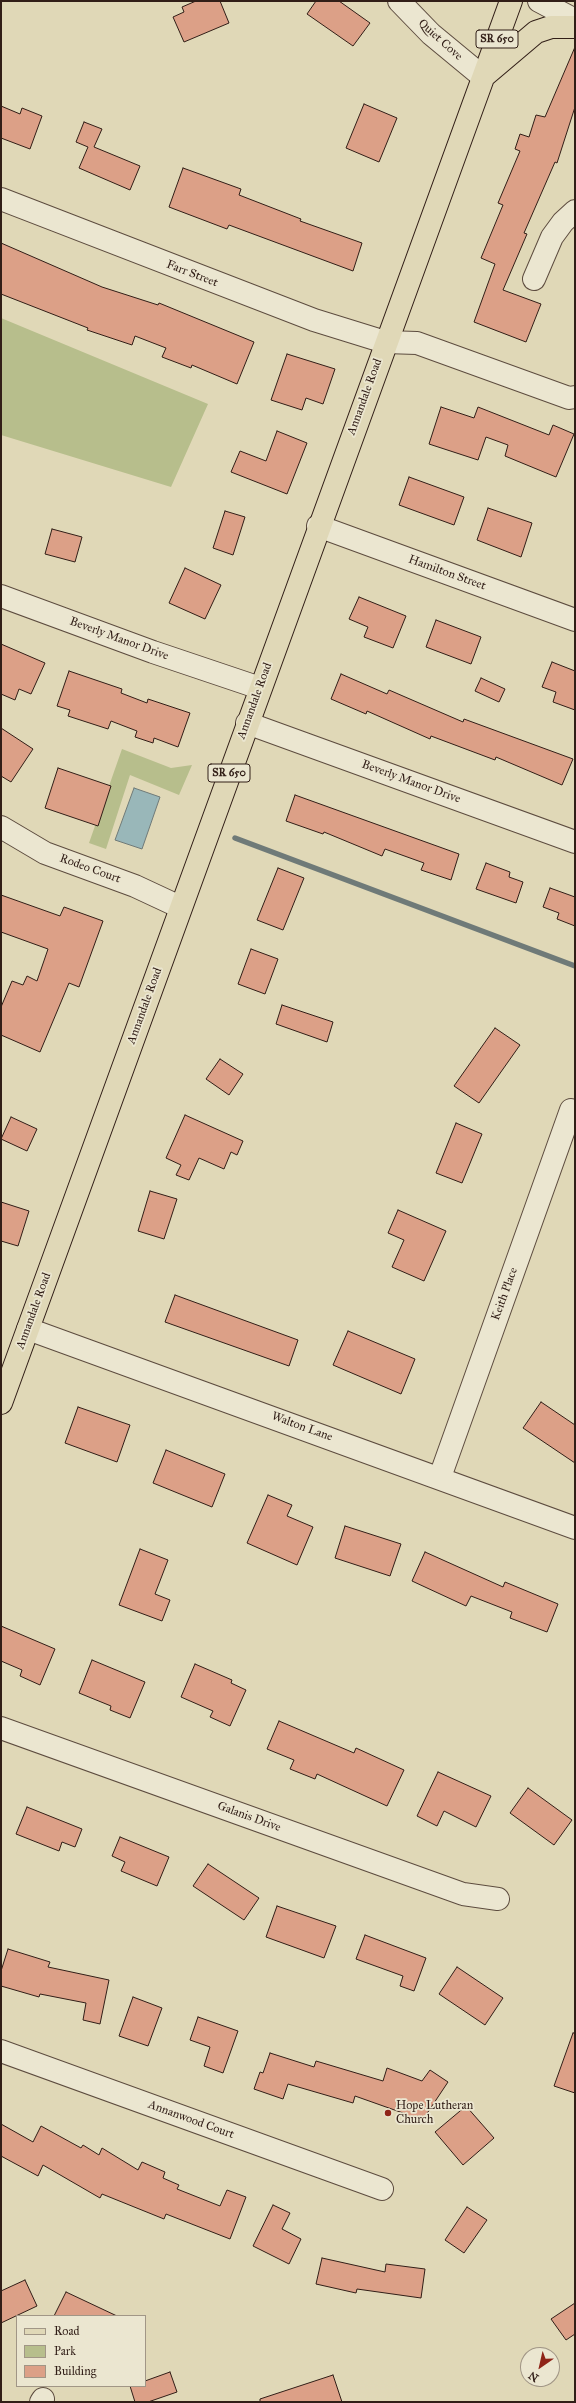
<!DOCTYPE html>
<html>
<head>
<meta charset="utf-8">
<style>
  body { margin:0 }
  #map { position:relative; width:576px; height:2403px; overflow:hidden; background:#e0d8b7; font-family:"IM FELL Great Primer",serif }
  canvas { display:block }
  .frame { position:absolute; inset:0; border:2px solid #311e17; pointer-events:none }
  .legend { position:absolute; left:16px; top:2315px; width:130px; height:72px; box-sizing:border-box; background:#ebe6d0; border:1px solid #a19686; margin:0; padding:5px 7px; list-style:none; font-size:12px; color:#311e17 }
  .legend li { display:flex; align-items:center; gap:8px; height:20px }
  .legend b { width:20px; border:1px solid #a19686 }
  .north { position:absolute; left:520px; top:2347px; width:40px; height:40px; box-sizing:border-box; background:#ebe6d0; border:1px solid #a19686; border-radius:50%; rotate:214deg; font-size:11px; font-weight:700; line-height:16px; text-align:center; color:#311e17 }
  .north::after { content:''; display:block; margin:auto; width:14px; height:18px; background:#8f2418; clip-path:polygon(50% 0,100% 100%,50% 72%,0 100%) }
</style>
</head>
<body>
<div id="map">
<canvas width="576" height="2403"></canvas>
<div class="frame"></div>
<ul class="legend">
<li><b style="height:5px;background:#e0d8b7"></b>Road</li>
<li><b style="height:11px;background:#b7be8c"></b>Park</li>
<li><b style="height:11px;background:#dca087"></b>Building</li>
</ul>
<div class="north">N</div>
</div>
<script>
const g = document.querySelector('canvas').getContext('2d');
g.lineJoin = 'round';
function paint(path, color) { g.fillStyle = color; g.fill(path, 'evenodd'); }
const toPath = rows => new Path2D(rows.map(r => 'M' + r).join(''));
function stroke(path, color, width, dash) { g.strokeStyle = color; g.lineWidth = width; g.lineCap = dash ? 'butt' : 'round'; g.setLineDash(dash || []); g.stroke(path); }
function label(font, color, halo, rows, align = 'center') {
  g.font = font + ' "IM FELL Great Primer",serif'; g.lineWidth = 3.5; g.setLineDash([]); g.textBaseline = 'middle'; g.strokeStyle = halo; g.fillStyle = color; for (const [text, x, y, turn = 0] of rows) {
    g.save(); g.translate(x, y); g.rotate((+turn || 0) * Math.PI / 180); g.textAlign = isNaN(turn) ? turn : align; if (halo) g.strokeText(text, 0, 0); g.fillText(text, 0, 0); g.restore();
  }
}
paint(toPath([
  [1,318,208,404,171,487,1,435],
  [122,749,171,768,192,765,179,795,130,775,106,849,89,843]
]), '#b7be8c');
const water = toPath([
  [134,788,160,797,142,849,115,840,134,788]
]);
paint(water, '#99b7b9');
stroke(water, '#6f7a78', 1);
stroke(toPath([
  [235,838,575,966]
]), '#6f7a78', 5.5);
const building = toPath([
  [196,1,220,1,229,23,184,42,173,17,184,12,182,7,196,1],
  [316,1,339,1,370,23,353,46,307,14,316,1],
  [575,47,575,107,557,163,555,162,524,233,527,234,503,290,541,304,526,342,474,322,495,264,481,258,503,205,498,203,520,151,515,149,520,134,529,137,536,115,545,117,575,47],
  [364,104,397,118,379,162,346,148,364,104],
  [1,106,20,114,22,108,42,116,30,149,1,138,1,106],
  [84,122,102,129,94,147,140,166,130,190,79,168,88,147,76,142,84,122],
  [183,168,241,189,239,195,301,219,300,221,362,243,353,271,229,225,227,229,169,207,183,168],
  [1,243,102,287,158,305,159,303,254,342,237,384,192,365,191,368,162,357,166,348,135,336,132,345,87,330,88,328,1,294,1,243],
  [287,354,335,369,323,404,306,398,302,410,271,400,287,354],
  [441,407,474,418,478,407,549,435,553,425,574,434,556,477,505,456,508,445,486,437,478,460,429,444,441,407],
  [277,431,307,443,287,494,231,472,240,451,266,461,277,431],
  [409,477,464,497,454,525,399,505,409,477],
  [488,508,532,523,521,557,477,540,488,508],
  [225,511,245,517,233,555,213,548,225,511],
  [52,529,82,537,75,562,45,554,52,529],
  [185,568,221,585,205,619,169,603,185,568],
  [359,597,406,616,393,648,364,637,368,627,349,619,359,597],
  [436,620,481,637,471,664,426,647,436,620],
  [1,644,45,663,31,694,19,689,15,700,1,694,1,644],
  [552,662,575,671,575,710,553,702,556,692,542,687,552,662],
  [69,671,122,689,121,693,147,703,148,699,190,713,178,747,154,738,153,743,135,737,137,731,111,721,108,729,68,716,70,710,57,706,69,671],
  [341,674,387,694,389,690,463,722,464,719,573,759,562,785,496,757,495,760,431,736,430,739,367,711,366,714,331,699,341,674],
  [481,678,505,689,499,702,475,691,481,678],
  [1,728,33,749,11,782,1,776,1,728],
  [58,768,111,786,98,826,45,808,58,768],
  [295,795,459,854,451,880,421,870,424,863,385,849,382,856,324,832,323,834,286,821,295,795],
  [486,863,510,872,509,877,523,882,516,903,476,889,486,863],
  [278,868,304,878,283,930,257,920,278,868],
  [550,888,575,897,575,926,557,919,559,913,543,907,550,888],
  [1,895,60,916,64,907,103,921,79,987,69,983,40,1052,1,1035,1,1007,12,981,23,985,27,976,37,981,48,949,1,932,1,895],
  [251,949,278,959,265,994,238,984,251,949],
  [282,1005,333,1022,327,1042,276,1024,282,1005],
  [495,1028,520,1045,479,1103,454,1086,495,1028],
  [220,1059,243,1074,229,1095,206,1079,220,1059],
  [185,1115,243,1141,237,1155,231,1152,224,1169,199,1158,189,1180,176,1175,181,1165,166,1158,185,1115],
  [11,1117,37,1129,27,1151,1,1139,11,1117],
  [456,1123,482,1134,462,1183,436,1173,456,1123],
  [150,1191,177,1199,164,1239,138,1231,150,1191],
  [1,1202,29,1211,18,1246,1,1241,1,1202],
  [398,1210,446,1231,424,1281,392,1267,404,1240,388,1233,398,1210],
  [175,1295,298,1340,289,1366,165,1322,175,1295],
  [348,1331,415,1359,401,1394,333,1365,348,1331],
  [541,1402,575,1425,575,1463,523,1428,541,1402],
  [78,1407,130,1425,117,1462,65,1443,78,1407],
  [166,1450,225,1474,212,1507,153,1483,166,1450],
  [268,1495,292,1505,287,1516,313,1527,297,1565,247,1543,268,1495],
  [345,1526,401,1544,390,1576,335,1558,345,1526],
  [140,1549,168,1560,155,1594,170,1600,162,1621,119,1605,140,1549],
  [425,1552,503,1587,505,1582,558,1604,547,1632,510,1618,512,1612,471,1596,466,1606,412,1581,425,1552],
  [1,1626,55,1649,40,1685,20,1676,22,1670,1,1661,1,1626],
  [92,1660,145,1682,130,1718,110,1710,111,1706,79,1693,92,1660],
  [195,1664,232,1680,231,1683,246,1690,230,1726,210,1717,213,1711,181,1697,195,1664],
  [279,1721,354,1753,356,1748,404,1770,387,1806,317,1774,315,1779,290,1769,294,1760,267,1749,279,1721],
  [438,1772,491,1796,476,1827,444,1811,437,1826,417,1816,438,1772],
  [528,1788,572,1820,554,1845,510,1813,528,1788],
  [27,1807,82,1829,75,1847,62,1842,59,1851,16,1834,27,1807],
  [120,1837,169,1857,157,1886,121,1871,125,1862,112,1856,120,1837],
  [208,1864,259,1898,244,1920,193,1886,208,1864],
  [277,1906,336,1926,324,1958,266,1937,277,1906],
  [365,1935,426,1958,414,1991,400,1986,403,1976,356,1959,365,1935],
  [8,1949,50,1962,48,1967,109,1980,100,2024,83,2020,86,2003,40,1994,39,1997,1,1986,1,1971,8,1949],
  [457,1967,503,1998,485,2025,439,1994,457,1967],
  [133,1997,162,2008,148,2046,119,2036,133,1997],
  [198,2017,238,2031,223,2073,204,2066,210,2047,190,2040,198,2017],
  [573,2033,575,2033,575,2093,554,2086,573,2033],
  [270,2053,314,2067,316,2061,383,2081,387,2068,422,2081,430,2070,448,2082,420,2124,403,2113,355,2096,353,2103,288,2084,283,2099,254,2089,260,2072,263,2073,270,2053],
  [466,2106,494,2138,463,2165,435,2132,466,2106],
  [1,2124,33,2142,41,2126,81,2148,83,2145,99,2155,102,2148,138,2170,142,2162,165,2172,163,2178,179,2185,177,2189,220,2206,227,2190,246,2197,230,2239,166,2214,164,2219,102,2194,100,2198,43,2165,38,2176,1,2156,1,2124],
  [273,2205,290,2213,282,2229,301,2239,289,2264,253,2246,273,2205],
  [467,2207,487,2220,464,2253,445,2240,467,2207],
  [322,2258,385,2272,386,2264,425,2269,421,2298,357,2289,356,2293,316,2284,322,2258],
  [25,2280,37,2306,1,2323,1,2291,25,2280],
  [66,2292,117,2316,54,2316,66,2292],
  [575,2303,575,2334,566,2340,551,2319,575,2303],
  [170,2372,177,2392,148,2402,135,2402,130,2386,145,2386,145,2381,170,2372],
  [333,2375,342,2402,260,2402,260,2399,333,2375]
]);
paint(building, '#dca087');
stroke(building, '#311e17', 1);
const minor = toPath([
  [399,1,431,34,483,77],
  [539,1,575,20],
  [1,199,314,320,385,342,417,343,569,398,575,397],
  [534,279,552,237,563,222,575,211],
  [318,526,575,620],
  [1,596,153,652,260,688],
  [247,723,575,842],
  [1,827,45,853,135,886,180,907],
  [28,1329,575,1528],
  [440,1477,571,1110],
  [1,1728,463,1894,498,1899],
  [1,2051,382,2189],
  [41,2402,43,2399]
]);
const major = toPath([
  [484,76,536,32,551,27,575,27],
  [1,1403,511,1]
]);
stroke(minor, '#5d4c3f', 24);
stroke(major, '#311e17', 24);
stroke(minor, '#ebe6d0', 22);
stroke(major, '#e0d8b7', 22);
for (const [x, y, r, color] of [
  [388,2113,4,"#8f2418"]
]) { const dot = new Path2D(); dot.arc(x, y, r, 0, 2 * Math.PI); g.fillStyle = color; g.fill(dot); stroke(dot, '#ebe6d0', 1.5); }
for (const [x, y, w] of [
  [497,39,42],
  [229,773,42]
]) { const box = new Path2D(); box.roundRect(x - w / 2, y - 9, w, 18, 3); g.fillStyle = '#ebe6d0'; g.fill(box); stroke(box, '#311e17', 1); }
label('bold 11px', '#311e17', null, [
  ["SR 650",497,39],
  ["SR 650",229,773]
]);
label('12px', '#311e17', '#ebe6d0', [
  ["Quiet Cove",440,40,42],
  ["Farr Street",192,274,21],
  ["Annandale Road",365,397,-70],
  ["Hamilton Street",447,573,20],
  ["Beverly Manor Drive",119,639,20],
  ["Annandale Road",255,701,-70],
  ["Beverly Manor Drive",411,782,20],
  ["Rodeo Court",90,869,20],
  ["Annandale Road",145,1006,-70],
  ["Keith Place",505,1294,-70],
  ["Annandale Road",34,1311,-70],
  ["Walton Lane",302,1427,20],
  ["Galanis Drive",249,1817,20],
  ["Annanwood Court",191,2120,20]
]);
label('12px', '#311e17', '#ebe6d0', [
  ["Hope Lutheran",396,2106],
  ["Church",396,2120]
], 'left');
</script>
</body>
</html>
